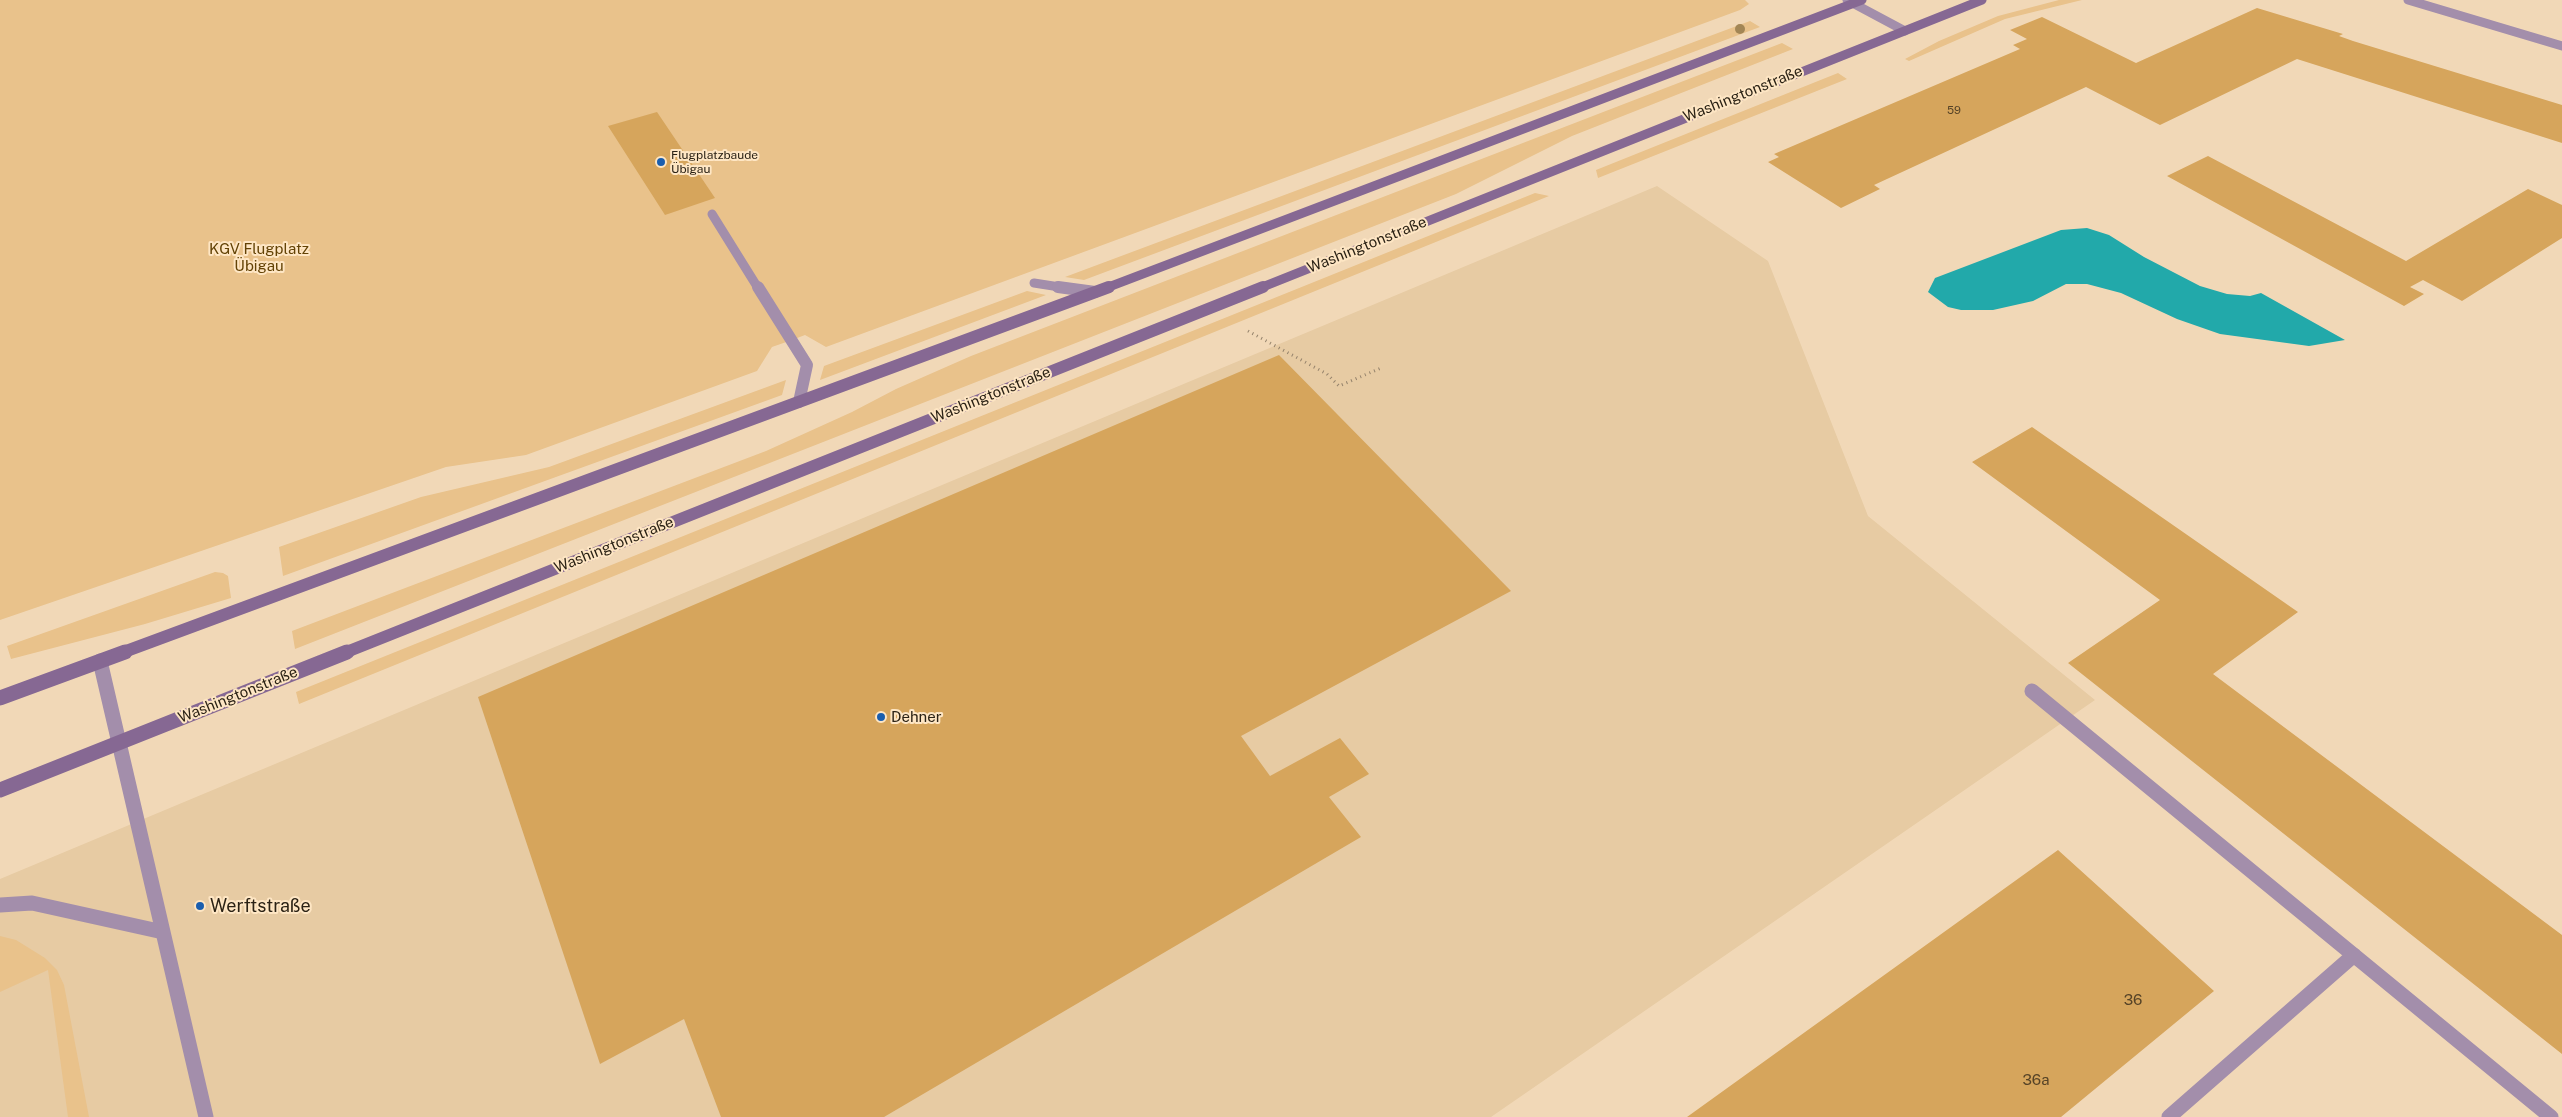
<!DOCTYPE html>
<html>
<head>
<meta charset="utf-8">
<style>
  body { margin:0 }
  canvas { display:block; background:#f1d8b7 }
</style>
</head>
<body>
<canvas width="2562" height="1117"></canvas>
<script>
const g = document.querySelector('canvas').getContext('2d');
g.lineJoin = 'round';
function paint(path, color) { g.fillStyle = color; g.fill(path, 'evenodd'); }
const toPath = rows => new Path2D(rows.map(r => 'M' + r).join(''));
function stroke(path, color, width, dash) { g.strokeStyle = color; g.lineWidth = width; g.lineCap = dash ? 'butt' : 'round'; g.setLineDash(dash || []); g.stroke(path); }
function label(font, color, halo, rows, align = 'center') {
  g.font = font + ' "Public Sans",sans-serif'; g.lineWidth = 4; g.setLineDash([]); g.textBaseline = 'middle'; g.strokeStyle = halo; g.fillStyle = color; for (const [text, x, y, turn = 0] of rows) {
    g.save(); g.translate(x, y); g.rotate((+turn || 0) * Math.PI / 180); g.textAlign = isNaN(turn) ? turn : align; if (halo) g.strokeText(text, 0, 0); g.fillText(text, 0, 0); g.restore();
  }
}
paint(toPath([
  [1657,186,1768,261,1868,516,2095,700,1491,1117,0,1117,0,879]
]), '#e7cba3');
paint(toPath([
  [0,0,1745,0,1749,4,1740,10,826,347,805,335,792,340,772,347,757,371,526,455,446,467,0,620],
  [2059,0,2082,0,2005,19,1909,61,1905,59,1939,41,1998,16],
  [1750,21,1760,27,1084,280,1065,277],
  [1782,43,1793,49,1572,136,1456,194,295,649,292,631,766,451,852,412,896,389,971,356],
  [1838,73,1847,79,1598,178,1596,170],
  [1535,193,1549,196,299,704,296,692],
  [1027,291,1046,295,820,380,824,366],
  [786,380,782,395,283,576,279,547,421,497,549,467],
  [215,572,223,573,228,576,231,598,145,624,11,659,7,646],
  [0,936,16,940,45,958,57,970,64,985,89,1117,68,1117,48,970,0,992]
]), '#e9c28b');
paint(toPath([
  [2087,228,2109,235,2144,257,2200,286,2227,294,2250,296,2261,293,2345,340,2309,346,2220,334,2177,319,2121,293,2087,284,2066,284,2033,301,1993,310,1961,310,1948,307,1928,292,1935,278,2061,230]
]), '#22a9aa');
paint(toPath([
  [2257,8,2343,34,2339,36,2353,41,2562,105,2562,143,2297,59,2160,125,2086,87,1874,185,1880,189,1841,208,1768,162,1779,157,1774,154,2020,49,2013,45,2027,39,2010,30,2042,17,2136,63],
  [657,112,715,198,665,215,608,126],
  [2208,156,2406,261,2528,189,2562,205,2562,238,2462,301,2423,280,2410,287,2424,294,2404,306,2167,176],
  [1279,355,1511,591,1241,736,1270,776,1340,738,1369,774,1329,797,1361,837,884,1117,721,1117,684,1019,600,1064,478,697],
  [2032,427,2298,612,2213,674,2562,935,2562,1054,2068,663,2160,600,1972,462],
  [2058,850,2214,991,2061,1117,1687,1117]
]), '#d6a55c');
stroke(toPath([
  [1248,331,1327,374,1339,386,1381,368]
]), '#94826b', 3, [1, 4]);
stroke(toPath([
  [712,214,758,288],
  [1034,283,1066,288]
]), '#a38eab', 9);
stroke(toPath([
  [758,287,807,365,799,402],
  [1058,287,1095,292]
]), '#a38eab', 12);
stroke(toPath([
  [2032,691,2551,1117],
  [2169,1117,2354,955]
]), '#a38eab', 15);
stroke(toPath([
  [1847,0,1905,31],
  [2408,0,2562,46]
]), '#a38eab', 9);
stroke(toPath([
  [100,661,206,1117],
  [0,905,32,903,163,932]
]), '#a38eab', 15);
stroke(toPath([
  [1106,288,1862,0],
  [1260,288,1982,0]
]), '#866893', 9);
stroke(toPath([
  [121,653,1109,287],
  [344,653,1263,287]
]), '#866893', 12);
stroke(toPath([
  [0,698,125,652],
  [0,790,347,652]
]), '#866893', 15);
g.fillStyle = '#a38655';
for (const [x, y] of [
  [1740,29]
]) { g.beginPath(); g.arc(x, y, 5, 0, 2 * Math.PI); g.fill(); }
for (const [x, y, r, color] of [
  [661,162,5,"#1a5eae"],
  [881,717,5,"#1a5eae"],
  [200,906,5,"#1a5eae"]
]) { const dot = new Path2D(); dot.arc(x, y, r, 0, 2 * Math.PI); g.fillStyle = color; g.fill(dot); stroke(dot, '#fee6c4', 2); }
label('11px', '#564327', null, [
  ["59",1954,111]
]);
label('12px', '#2b2215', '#fee6c4', [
  ["Flugplatzbaude",671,155],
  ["Übigau",671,169]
], 'left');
label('15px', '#2b2215', '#fee6c4', [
  ["Washingtonstraße",1743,94,-22],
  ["Washingtonstraße",1367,245,-22],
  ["Washingtonstraße",991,395,-22],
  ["Washingtonstraße",614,545,-22],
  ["Washingtonstraße",238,695,-22]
]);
label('15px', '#634205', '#fee6c4', [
  ["KGV Flugplatz",259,249],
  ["Übigau",259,266]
]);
label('15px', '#2b2215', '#fee6c4', [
  ["Dehner",891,717]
], 'left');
label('15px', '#564327', null, [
  ["36",2133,1000],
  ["36a",2036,1080]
]);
label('18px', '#2b2215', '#fee6c4', [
  ["Werftstraße",210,906]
], 'left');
</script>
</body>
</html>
